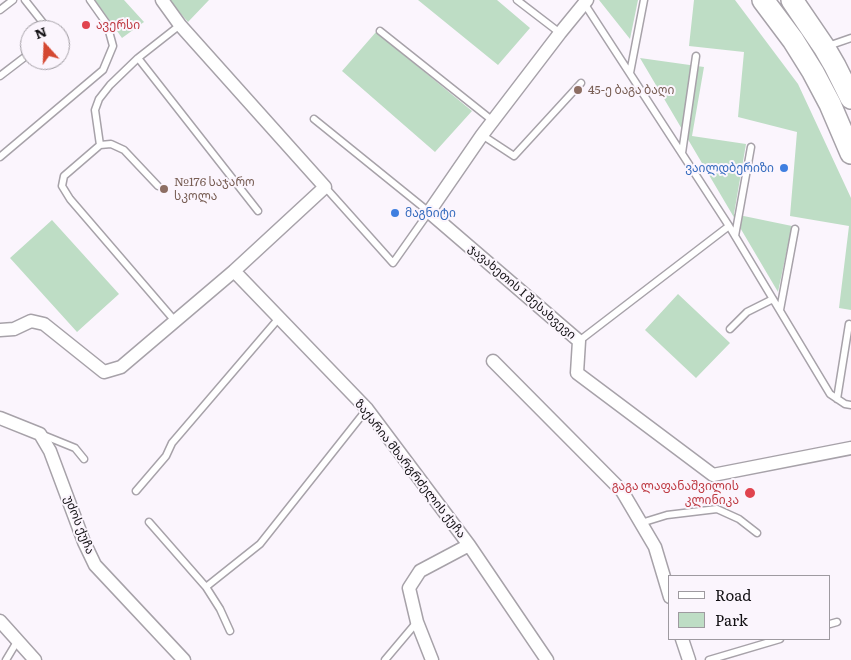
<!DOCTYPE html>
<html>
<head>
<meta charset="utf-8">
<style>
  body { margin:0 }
  #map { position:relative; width:851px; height:660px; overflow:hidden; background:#fbf5fd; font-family:Literata,serif }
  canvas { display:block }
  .legend { position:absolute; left:668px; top:575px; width:162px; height:65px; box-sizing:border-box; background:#fbf5fd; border:1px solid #9e9aa0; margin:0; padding:6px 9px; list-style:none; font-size:15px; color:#131114 }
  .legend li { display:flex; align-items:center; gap:10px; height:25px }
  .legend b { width:25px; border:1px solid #9e9aa0 }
  .north { position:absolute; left:20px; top:20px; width:50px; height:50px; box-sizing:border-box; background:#fbf5fd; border:1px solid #9e9aa0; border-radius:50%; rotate:340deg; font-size:14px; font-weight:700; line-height:20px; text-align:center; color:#131114 }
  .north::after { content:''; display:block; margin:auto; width:18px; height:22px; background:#d44832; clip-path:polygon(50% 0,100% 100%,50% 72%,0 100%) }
</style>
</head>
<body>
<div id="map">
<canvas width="851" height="660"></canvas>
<ul class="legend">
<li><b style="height:6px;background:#fff"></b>Road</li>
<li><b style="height:14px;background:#beddc5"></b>Park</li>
</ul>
<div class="north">N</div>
</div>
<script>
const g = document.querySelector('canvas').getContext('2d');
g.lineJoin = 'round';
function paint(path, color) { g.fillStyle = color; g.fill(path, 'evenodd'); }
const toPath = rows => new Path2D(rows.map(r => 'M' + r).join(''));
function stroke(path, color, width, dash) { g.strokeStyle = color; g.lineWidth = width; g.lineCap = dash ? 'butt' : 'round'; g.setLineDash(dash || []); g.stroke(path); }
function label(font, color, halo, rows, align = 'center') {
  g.font = font + ' Literata,"Noto Sans Georgian",serif'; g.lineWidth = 4; g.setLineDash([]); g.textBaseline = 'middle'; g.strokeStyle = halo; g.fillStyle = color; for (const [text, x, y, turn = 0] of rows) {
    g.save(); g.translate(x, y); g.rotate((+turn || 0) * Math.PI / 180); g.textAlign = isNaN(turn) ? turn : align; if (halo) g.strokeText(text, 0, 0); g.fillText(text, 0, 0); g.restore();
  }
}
paint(toPath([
  [95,0,124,0,144,22,122,38],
  [169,0,209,0,188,22],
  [418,0,497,0,530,28,498,65],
  [599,0,638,0,630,39],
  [694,0,735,0,798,84,851,198,851,310,839,308,849,226,790,216,797,132,738,117,744,52,689,46],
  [376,32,472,111,435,152,342,71],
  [640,58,704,67,692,136,746,144,734,214,792,226,778,292],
  [52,220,119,294,77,332,10,258],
  [678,294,730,343,696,378,645,330]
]), '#beddc5');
const lane = toPath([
  [25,0,44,24,45,30],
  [517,0,560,33],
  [584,3,729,226,830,394,845,404,851,405],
  [0,10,13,0],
  [380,31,493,121],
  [828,46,851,38],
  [138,58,258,211],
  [630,73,644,0],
  [0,76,30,53],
  [314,119,429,212,393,263,325,187],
  [482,135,514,156,581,83],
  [100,145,95,110,99,99,110,85,138,58,180,25],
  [682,153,696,56],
  [0,157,103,70,113,46,107,24,90,0],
  [158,186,124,150,111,144,100,145,64,176,62,186,70,199,175,321],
  [735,236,751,147],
  [780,310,795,229],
  [730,329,747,312,773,299],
  [579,341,729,226],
  [837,399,849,324],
  [43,435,75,448,84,459],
  [136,491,166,456,172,443,279,318],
  [149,522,206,587,260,544,367,409],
  [641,523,667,515,717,509,739,519,757,533],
  [206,587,220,609,230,631],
  [830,624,837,622],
  [6,660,18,640],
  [385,660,417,622],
  [709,660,780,639]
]);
const street = toPath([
  [587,0,560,33,482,135,429,212,579,341,577,373,713,475,851,448],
  [234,271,367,409,469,545,547,660],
  [0,330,14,329,31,321,44,324,104,372,121,367,234,271,325,187,180,25,162,0],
  [493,361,622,491,655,547,670,597],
  [0,418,40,434,50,451,84,542,95,565,184,660],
  [0,621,35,660],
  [682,639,689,660],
  [432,660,417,622,409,588,420,571,469,545]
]);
const primary = toPath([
  [763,0,793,40,813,72,830,104,851,153],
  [792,0,824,47,835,66,851,98]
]);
stroke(lane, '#a7a2a9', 9);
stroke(street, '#a7a2a9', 15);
stroke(primary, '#a7a2a9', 24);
stroke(lane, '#fff', 6);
stroke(street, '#fff', 12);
stroke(primary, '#fff', 21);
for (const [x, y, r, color] of [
  [86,25,5,"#e0444e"],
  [578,90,5,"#8d6e63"],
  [784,168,5,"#3f7fe0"],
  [164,189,5,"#8d6e63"],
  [395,213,5,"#3f7fe0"],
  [750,493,6,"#e0444e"]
]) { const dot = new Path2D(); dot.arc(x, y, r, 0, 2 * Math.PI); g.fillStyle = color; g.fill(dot); stroke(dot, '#fbf5fd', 2); }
label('12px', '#be3a42', '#fbf5fd', [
  ["ავერსი",96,25],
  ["გაგა ლაფანაშვილის",739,486,"right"],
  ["კლინიკა",739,500,"right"]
], 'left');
label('12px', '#785e54', '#fbf5fd', [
  ["45-ე ბაგა ბაღი",588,90],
  ["№176 საჯარო",174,182],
  ["სკოლა",174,196]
], 'left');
label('12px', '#366cbe', '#fbf5fd', [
  ["ვაილდბერიზი",774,168],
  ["მაგნიტი",405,213,"left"]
], 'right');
label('12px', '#131114', '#fbf5fd', [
  ["ჯავახეთის I შესახვევი",522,292,41],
  ["ზაქარია მხარგრძელის ქუჩა",410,469,52],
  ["უძოს ქუჩა",79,525,68]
]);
</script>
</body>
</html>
